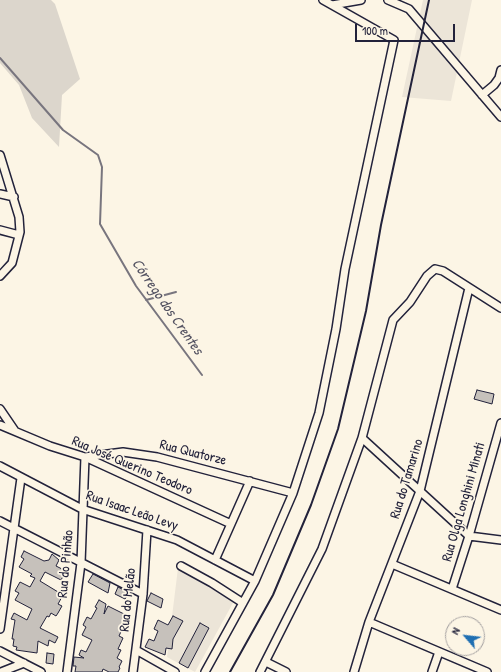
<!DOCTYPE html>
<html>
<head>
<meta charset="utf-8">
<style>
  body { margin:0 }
  #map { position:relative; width:501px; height:672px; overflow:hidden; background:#fcf5e5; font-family:"Patrick Hand",sans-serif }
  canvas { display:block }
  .north { position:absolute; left:445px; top:616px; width:40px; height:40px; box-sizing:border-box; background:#fcf5e5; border:1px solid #a5a1a1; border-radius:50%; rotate:298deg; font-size:11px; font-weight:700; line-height:16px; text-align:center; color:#22223b }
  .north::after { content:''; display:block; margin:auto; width:14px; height:18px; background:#1f6fb2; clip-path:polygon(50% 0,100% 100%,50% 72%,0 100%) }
  .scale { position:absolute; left:355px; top:24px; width:100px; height:18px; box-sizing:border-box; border:2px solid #22223b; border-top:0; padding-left:5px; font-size:12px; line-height:14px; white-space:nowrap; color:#22223b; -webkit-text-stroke:3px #fcf5e5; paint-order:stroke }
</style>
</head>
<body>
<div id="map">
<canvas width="501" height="672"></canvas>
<div class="north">N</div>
<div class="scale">100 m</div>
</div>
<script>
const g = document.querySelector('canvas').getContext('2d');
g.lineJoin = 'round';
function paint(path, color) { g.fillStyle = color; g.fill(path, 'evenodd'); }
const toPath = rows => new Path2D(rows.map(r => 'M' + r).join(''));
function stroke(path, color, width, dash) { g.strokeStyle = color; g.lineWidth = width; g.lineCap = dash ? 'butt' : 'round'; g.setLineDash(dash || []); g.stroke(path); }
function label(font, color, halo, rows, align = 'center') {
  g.font = font + ' "Patrick Hand",sans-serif'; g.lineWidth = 3.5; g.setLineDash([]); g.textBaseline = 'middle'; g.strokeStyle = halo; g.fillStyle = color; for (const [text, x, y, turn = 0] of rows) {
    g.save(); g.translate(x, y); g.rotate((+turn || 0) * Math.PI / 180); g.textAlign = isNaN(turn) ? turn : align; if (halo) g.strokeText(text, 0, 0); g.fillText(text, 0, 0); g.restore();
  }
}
paint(toPath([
  [423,0,472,0,451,101,402,97],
  [178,568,234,601,195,672,167,657]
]), '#ece5d8');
paint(toPath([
  [0,0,51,0,55,4,80,79,62,95,59,147,32,118,19,85,0,63]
]), '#dcd6cc');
stroke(toPath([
  [0,58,63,130,98,155,102,167,100,224,136,286,202,375],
  [146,300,176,292]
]), '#78757e', 2);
const building = toPath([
  [477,390,494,394,492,404,474,399,477,390],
  [24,551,44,561,49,560,52,554,59,560,56,566,66,571,61,580,45,572,40,581,63,595,58,604,62,606,58,613,56,616,51,613,49,617,47,616,40,628,58,637,55,643,49,640,48,646,38,641,37,653,16,650,17,647,13,646,14,639,12,639,15,620,11,619,14,613,27,620,32,609,15,600,19,593,15,591,20,582,30,587,35,578,30,576,32,574,19,567,24,559,21,557,24,551],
  [93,574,110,583,108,593,88,582,93,574],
  [118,587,129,593,125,599,115,594,118,587],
  [151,593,163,599,161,608,147,601,151,593],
  [99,600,106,604,104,614,108,606,128,616,119,636,123,638,118,649,121,650,117,658,122,661,119,667,120,668,118,672,109,672,103,669,102,672,75,672,76,666,73,666,74,657,84,658,79,655,81,650,86,652,92,640,82,635,86,627,83,625,87,617,91,619,97,608,95,607,99,600],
  [173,616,183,621,173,639,172,649,166,648,165,655,145,647,149,639,154,641,158,631,154,629,158,620,168,625,173,616],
  [200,623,209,628,188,668,179,663,200,623],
  [47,653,54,654,53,664,46,663,47,653]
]);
paint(building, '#c6c1bb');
stroke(building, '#22223b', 1);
const minor = toPath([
  [388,0,409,9,501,117],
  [332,5,361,0],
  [482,95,494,85,499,78,501,70],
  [0,155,19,217,20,232,12,263,0,276],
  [0,194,14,197],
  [0,230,19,235],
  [0,409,15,431],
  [0,425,50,446,85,457,231,524],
  [362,438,469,536,501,540],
  [0,466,82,509,177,540,255,581],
  [0,521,143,594],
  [215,560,250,481],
  [392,564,501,610],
  [181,566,212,583,243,603],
  [452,589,469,536,501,423],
  [369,622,487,672],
  [0,629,21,478],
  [136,650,175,672],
  [0,651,41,672],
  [266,662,286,672],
  [1,672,24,663],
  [67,672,81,563,85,457,123,452,157,457,293,493],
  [133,672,143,594,147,530],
  [205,672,255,581,293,493,319,413,336,329,345,269,394,40,323,0],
  [260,672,322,549,362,438,393,320,410,302,427,276,435,269,443,271,501,308],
  [354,672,369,622,420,491,469,288],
  [432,672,439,652]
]);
stroke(minor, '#22223b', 10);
stroke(minor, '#fcf5e5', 7);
stroke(toPath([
  [230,672,273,595,311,505,338,429,366,311,381,225,429,0]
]), '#22223b', 2);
label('14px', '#22223b', '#fcf5e5', [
  ["Rua Quatorze",193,453,14],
  ["Rua José Querino Teodoro",132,466,23],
  ["Rua do Tamarino",407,479,-73],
  ["Rua Olga Longhini Minati",464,502,-74],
  ["Rua Isaac Leão Levy",132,511,19],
  ["Rua do Pinhão",66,564,-85],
  ["Rua do Melão",128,600,-84]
]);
label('italic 15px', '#545362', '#fcf5e5', [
  ["Córrego dos Crentes",167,307,55]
]);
</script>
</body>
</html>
